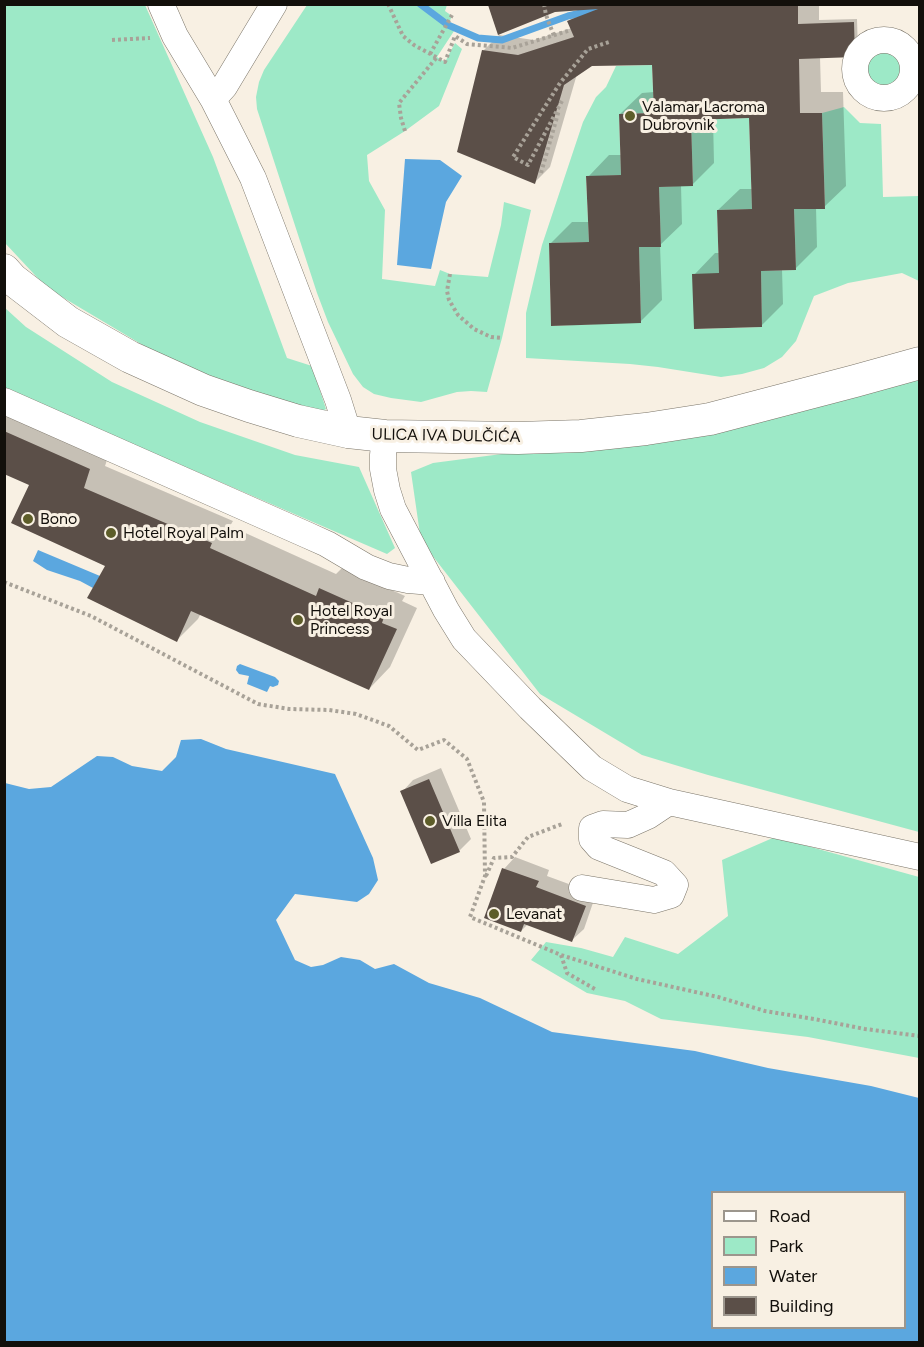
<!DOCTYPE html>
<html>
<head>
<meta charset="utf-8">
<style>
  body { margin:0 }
  #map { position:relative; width:924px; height:1347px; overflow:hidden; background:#f8f0e3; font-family:Figtree,sans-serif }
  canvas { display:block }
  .frame { position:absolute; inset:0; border:6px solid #120f0b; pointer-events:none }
  .legend { position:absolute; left:711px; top:1191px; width:195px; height:138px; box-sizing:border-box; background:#f8f0e3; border:2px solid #9c968d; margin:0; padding:8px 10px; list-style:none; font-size:18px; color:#120f0b }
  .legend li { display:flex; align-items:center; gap:12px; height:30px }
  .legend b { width:30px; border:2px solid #9c968d }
</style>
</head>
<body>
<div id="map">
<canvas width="924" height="1347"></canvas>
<div class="frame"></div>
<ul class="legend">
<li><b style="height:8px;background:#fff"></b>Road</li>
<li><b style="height:16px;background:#9de9c7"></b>Park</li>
<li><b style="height:16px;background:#5ba7df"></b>Water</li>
<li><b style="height:16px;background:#5b4f48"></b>Building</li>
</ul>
</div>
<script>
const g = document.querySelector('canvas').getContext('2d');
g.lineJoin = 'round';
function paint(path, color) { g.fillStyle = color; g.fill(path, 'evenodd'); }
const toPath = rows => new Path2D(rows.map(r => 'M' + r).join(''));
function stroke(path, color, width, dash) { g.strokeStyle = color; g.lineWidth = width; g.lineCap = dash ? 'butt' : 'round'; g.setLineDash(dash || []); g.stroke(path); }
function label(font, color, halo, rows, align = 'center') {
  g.font = font + ' Figtree,sans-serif'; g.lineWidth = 6; g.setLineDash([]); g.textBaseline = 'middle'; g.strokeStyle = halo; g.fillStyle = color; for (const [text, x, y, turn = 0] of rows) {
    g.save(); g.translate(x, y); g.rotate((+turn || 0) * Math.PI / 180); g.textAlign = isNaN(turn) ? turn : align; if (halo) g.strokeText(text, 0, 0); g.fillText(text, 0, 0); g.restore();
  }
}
paint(toPath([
  [5,5,145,5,213,157,287,358,312,366,326,409,313,416,246,393,146,347,47,288,5,243],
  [307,5,447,5,445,11,452,16,448,25,454,31,437,57,445,62,455,43,462,49,439,106,405,131,367,155,369,181,385,210,382,279,435,286,440,270,450,274,488,277,501,225,504,202,531,210,502,338,487,392,471,391,457,392,421,402,391,398,374,394,363,387,353,374,328,322,317,293,257,109,256,97,259,82,264,70],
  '865 69a20 20 0 1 1 40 0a20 20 0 1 1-40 0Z',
  [652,65,654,113,619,114,621,175,586,177,589,242,549,243,551,326,641,322,639,247,661,247,659,187,693,185,691,120,749,118,752,209,717,210,719,273,694,329,762,327,761,271,796,270,794,209,825,208,822,113,844,107,860,123,881,124,883,197,919,196,919,281,902,273,848,283,814,296,796,341,782,357,764,368,742,374,721,377,658,367,630,364,526,358,526,313,542,245,583,122,596,97,606,87,616,66],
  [4,307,26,327,112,382,200,422,295,455,359,467,395,548,387,554,5,389],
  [919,377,919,832,708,775,642,755,540,694,421,541,411,472,433,463,517,452],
  [775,837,919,877,919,1058,808,1037,661,1019,625,1001,587,993,531,960,546,942,581,948,613,957,625,937,678,954,728,916,722,860]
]), '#9de9c7');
paint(toPath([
  [405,159,440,160,462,176,446,202,431,269,397,265],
  [38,550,100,576,93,588,80,581,47,570,33,561],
  [240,664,275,677,279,681,278,685,273,687,270,686,267,692,247,684,249,676,239,674,236,670,237,666],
  [201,739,226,749,335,774,373,858,378,880,369,894,357,902,295,894,276,920,295,960,311,967,323,965,341,957,360,960,375,969,394,964,429,983,480,998,552,1032,695,1051,768,1068,871,1086,919,1098,919,1342,5,1342,5,783,29,789,51,787,97,756,113,757,132,766,162,771,176,757,181,740],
  [712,1192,904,1192,904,1328,712,1328]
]), '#5ba7df');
paint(toPath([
  [489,4,703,4,703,18,706,18,706,4,819,4,819,20,857,19,858,52,855,56,820,57,821,92,843,92,846,186,824,207,816,207,817,247,795,269,782,269,783,304,762,325,694,275,715,253,720,253,718,210,740,189,753,189,751,117,713,118,714,163,693,184,681,185,682,224,660,245,662,300,641,321,550,244,572,222,589,222,588,177,609,155,622,155,620,114,642,93,654,92,654,63,592,64,577,74,550,167,535,182,483,51,499,35,534,40,572,28,569,21,582,8,555,10,499,33],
  [16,406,111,448,105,466,233,521,230,526,336,574,342,568,405,596,402,601,417,608,390,667,369,689,201,613,198,619,177,640,31,484,4,472,4,417],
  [441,768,471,839,459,851,402,792,413,780],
  [515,857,549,870,547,876,596,894,584,929,572,940,528,924,521,931,504,869]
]), '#0003');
stroke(toPath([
  [420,4,448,25,478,38,502,40,568,16,598,9]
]), '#5ba7df', 7);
paint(toPath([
  [488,5,798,5,798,24,854,22,855,57,799,59,800,113,822,113,825,209,794,209,796,270,761,271,762,327,694,329,692,274,719,273,717,210,752,209,749,118,691,120,693,186,659,187,661,247,639,247,641,323,551,326,549,243,589,242,586,176,621,175,619,114,654,113,652,65,592,66,564,85,535,184,457,152,482,50,518,55,574,37,567,21,598,9,555,12,498,35],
  [4,431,90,469,84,488,212,543,210,548,316,596,319,588,384,617,382,623,397,629,369,690,191,611,177,642,87,598,105,566,11,523,29,485,4,474],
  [429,779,460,852,431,864,400,791],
  [502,868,539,881,536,887,586,906,572,942,524,924,521,932,484,918]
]), '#5b4f48');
const minor = toPath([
  [161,4,175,36,213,99,253,178,338,400,348,432],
  '855 69a29 29 0 1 1 58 0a29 29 0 1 1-58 0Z',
  [213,99,224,87,274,4],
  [4,401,307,535,327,544,366,567,389,576,408,580,432,582],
  [385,436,383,455,383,469,387,490,393,509,446,610,464,639,530,708,592,768,627,789,669,802,920,857],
  [582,888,654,900,671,895,675,885,664,873,599,847,592,839,592,828,603,824,628,825,648,816,669,802]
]);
const major = toPath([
  [4,270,12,279,68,322,130,357,203,390,249,406,298,421,348,432,385,436,518,438,581,436,646,429,710,419,855,381,920,363]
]);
stroke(minor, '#7b7569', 27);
stroke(major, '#7b7569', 33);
stroke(toPath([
  [388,4,403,36,414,45,445,62,455,36,467,44,512,48,571,30],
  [544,4,546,15,554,36],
  [112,40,150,38],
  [430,54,452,15],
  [562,101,528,165,513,157,560,83,588,49,609,42],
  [405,131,401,118,399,103,437,57],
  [541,173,559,110],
  [450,274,447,291,449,300,458,315,474,329,491,337,502,338],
  [4,582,91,616,258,704,289,709,329,710,356,714,389,726,418,750,444,740,467,759,484,802,485,876,470,917,561,955,637,979,718,997,765,1011,814,1019,865,1029,920,1036],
  [486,876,494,858,512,857,528,837,562,824],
  [561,955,567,973,595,989]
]), '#a8a298', 4, [3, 3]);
stroke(minor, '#fff', 26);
stroke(major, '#fff', 32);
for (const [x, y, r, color] of [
  [630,116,6,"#5d5d29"],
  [28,519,6,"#5d5d29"],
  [111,533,6,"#5d5d29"],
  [298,620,6,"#5d5d29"],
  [430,821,6,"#5d5d29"],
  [494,914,6,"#5d5d29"]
]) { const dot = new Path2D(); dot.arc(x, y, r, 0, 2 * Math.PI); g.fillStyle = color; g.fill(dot); stroke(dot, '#f8f0e3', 2); }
label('16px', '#120f0b', '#f8f0e3', [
  ["Valamar Lacroma",642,107],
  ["Dubrovnik",642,125],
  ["Bono",40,519],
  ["Hotel Royal Palm",123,533],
  ["Hotel Royal",310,611],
  ["Princess",310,629],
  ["Villa Elita",442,821],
  ["Levanat",506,914]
], 'left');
label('16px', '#120f0b', '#f8f0e3', [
  ["ULICA IVA DULČIĆA",446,436,1]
]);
</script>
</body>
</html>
